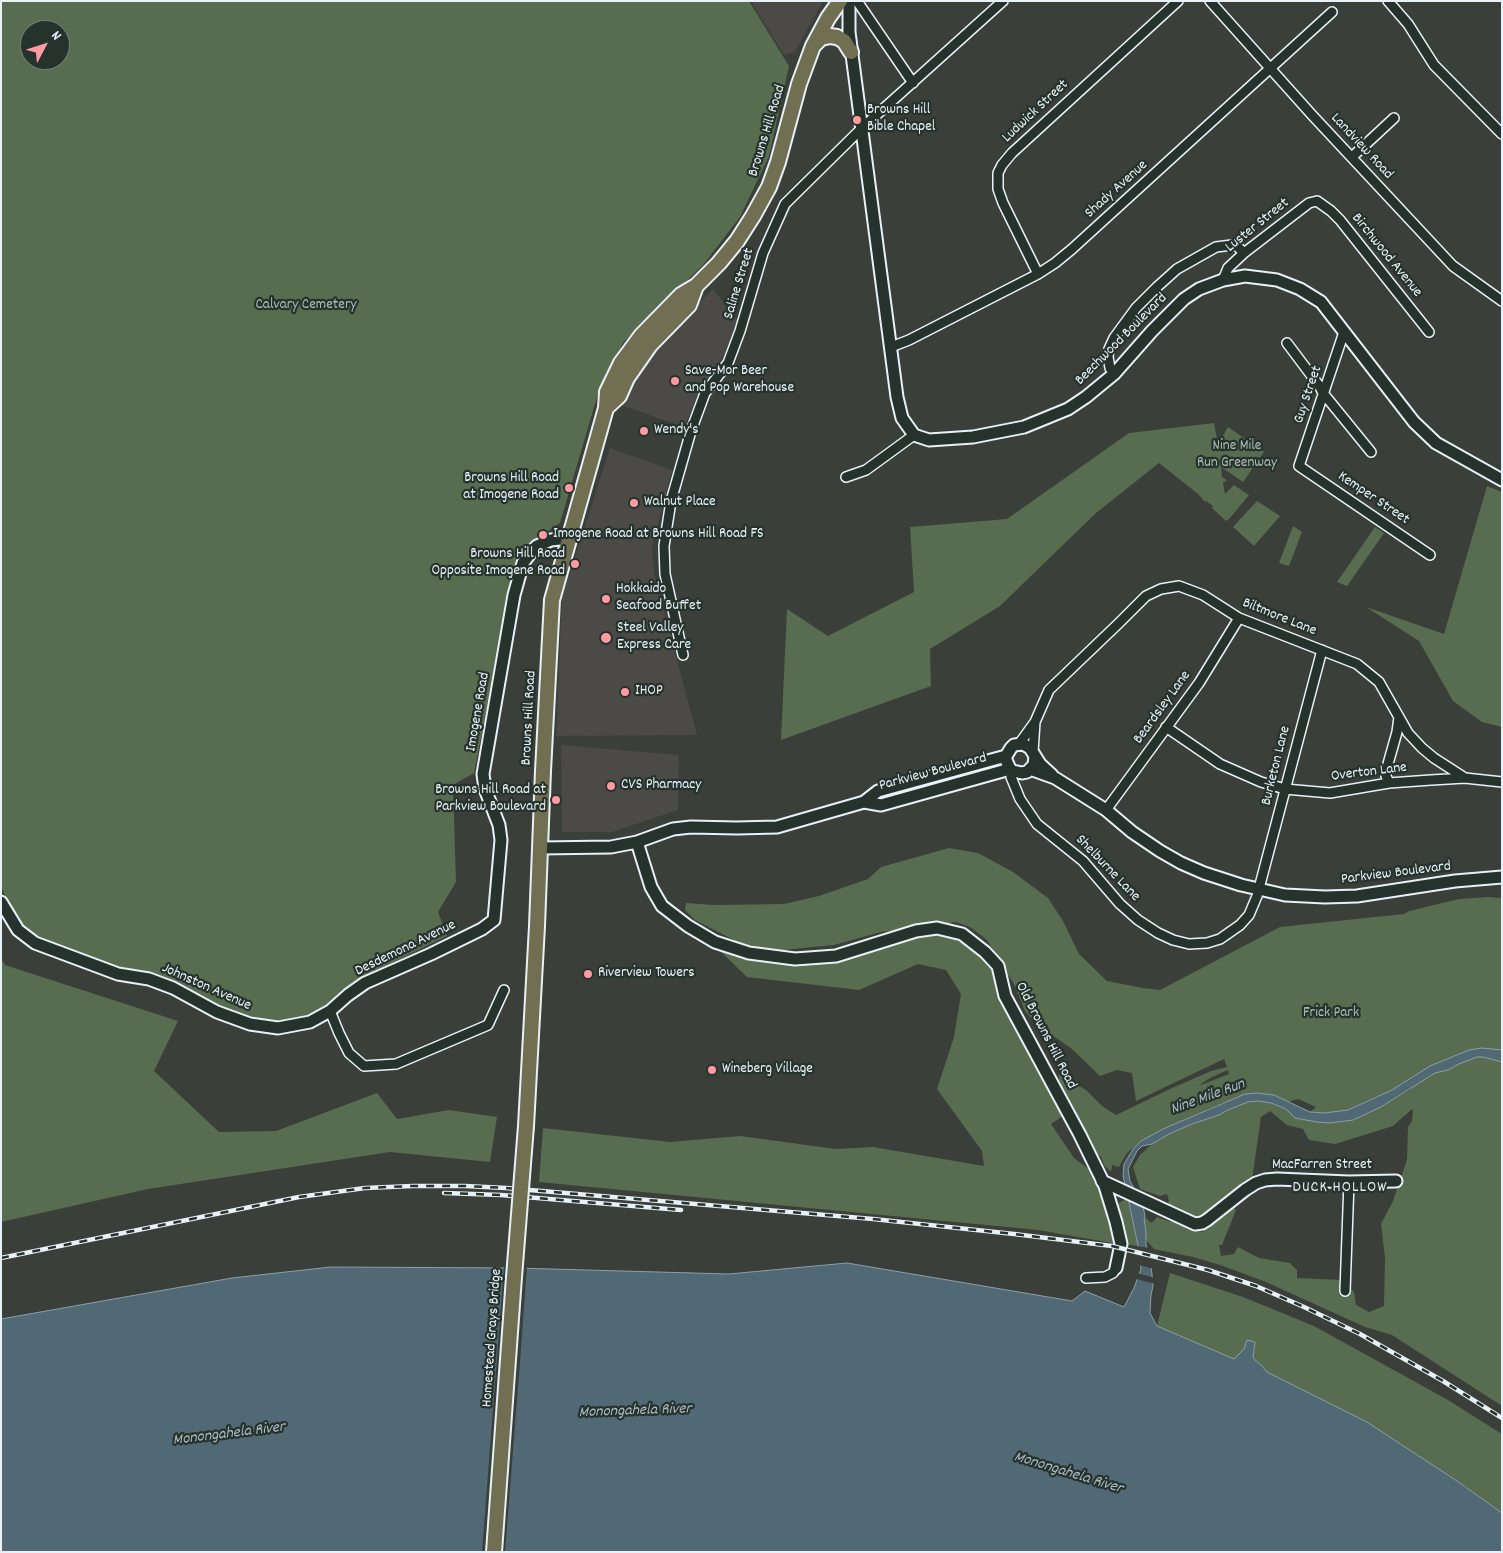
<!DOCTYPE html>
<html>
<head>
<meta charset="utf-8">
<style>
  body { margin:0 }
  #map { position:relative; width:1503px; height:1553px; overflow:hidden; background:#3a3f39; font-family:Dekko,sans-serif }
  canvas { display:block }
  .frame { position:absolute; inset:0; border:2px solid #e8f1f8; pointer-events:none }
  .north { position:absolute; left:20px; top:20px; width:50px; height:50px; box-sizing:border-box; background:#26332d; border:1px solid #747f7e; border-radius:50%; rotate:50deg; font-size:14px; font-weight:700; line-height:20px; text-align:center; color:#e8f1f8 }
  .north::after { content:''; display:block; margin:auto; width:18px; height:22px; background:#ff9aa2; clip-path:polygon(50% 0,100% 100%,50% 72%,0 100%) }
</style>
</head>
<body>
<div id="map">
<canvas width="1503" height="1553"></canvas>
<div class="frame"></div>
<div class="north">N</div>
</div>
<script>
const g = document.querySelector('canvas').getContext('2d');
g.lineJoin = 'round';
function paint(path, color) { g.fillStyle = color; g.fill(path, 'evenodd'); }
const toPath = rows => new Path2D(rows.map(r => 'M' + r).join(''));
function stroke(path, color, width, dash) { g.strokeStyle = color; g.lineWidth = width; g.lineCap = dash ? 'butt' : 'round'; g.setLineDash(dash || []); g.stroke(path); }
function label(font, color, halo, rows, align = 'center') {
  g.font = font + ' Dekko,sans-serif'; g.lineWidth = 4.5; g.setLineDash([]); g.textBaseline = 'middle'; g.strokeStyle = halo; g.fillStyle = color; for (const [text, x, y, turn = 0] of rows) {
    g.save(); g.translate(x, y); g.rotate((+turn || 0) * Math.PI / 180); g.textAlign = isNaN(turn) ? turn : align; if (halo) g.strokeText(text, 0, 0); g.fillText(text, 0, 0); g.restore();
  }
}
paint(toPath([
  [751,1,823,1,795,52,784,55],
  [713,289,737,320,729,348,699,391,684,427,618,404,638,366],
  [610,448,672,470,652,547,654,574,697,735,556,736,562,598],
  [561,745,679,755,678,810,612,832,562,832]
]), '#4b4a46');
paint(toPath([
  [1,1,749,1,789,66,769,156,740,217,704,264,623,343,600,387,560,523,518,552,474,773,453,785,456,882,438,912,447,936,355,981,323,1007,302,1018,277,1022,252,1019,210,1002,163,976,144,971,116,967,45,942,30,934,19,923,11,910,1,886],
  [30,30,60,30,60,60,30,60],
  [1214,423,1218,445,1228,427,1264,452,1243,482,1221,467,1222,477,1227,480,1223,483,1225,494,1234,485,1249,495,1229,519,1226,521,1212,508,1213,506,1206,501,1205,502,1198,494,1159,463,1096,513,1000,606,930,649,931,686,781,740,787,609,828,636,914,592,910,527,1007,519,1129,433],
  [1487,486,1502,492,1502,727,1482,722,1453,701,1419,641,1366,607,1444,634],
  [1257,501,1280,516,1254,546,1233,527],
  [1293,526,1302,532,1289,566,1279,563],
  [1375,527,1384,533,1347,586,1337,582],
  [949,848,978,853,1013,872,1048,898,1063,921,1079,954,1107,981,1143,988,1160,990,1280,927,1404,914,1409,911,1459,899,1488,897,1502,898,1502,1406,1392,1335,1365,1327,1266,1282,1223,1266,1193,1257,1154,1249,1146,1240,1144,1218,1145,1217,1151,1223,1154,1221,1157,1217,1171,1222,1172,1218,1202,1232,1226,1210,1233,1207,1236,1210,1222,1245,1219,1245,1221,1256,1234,1254,1238,1247,1259,1258,1290,1263,1297,1270,1297,1278,1342,1280,1354,1292,1356,1305,1369,1312,1384,1306,1385,1258,1381,1224,1393,1201,1407,1160,1408,1127,1412,1121,1413,1109,1411,1110,1393,1126,1335,1144,1309,1140,1303,1129,1287,1125,1270,1111,1261,1117,1252,1180,1207,1214,1198,1217,1192,1217,1167,1205,1169,1201,1167,1194,1160,1196,1140,1189,1133,1167,1140,1155,1152,1144,1169,1134,1192,1124,1219,1115,1228,1110,1248,1102,1258,1101,1271,1103,1286,1109,1296,1118,1330,1123,1353,1120,1381,1107,1411,1089,1375,1097,1348,1110,1324,1113,1310,1112,1316,1107,1298,1099,1288,1102,1274,1095,1222,1103,1163,1129,1141,1141,1127,1153,1119,1167,1112,1165,1111,1172,1104,1165,1101,1157,1096,1154,1059,1080,1059,1074,1086,1090,1102,1106,1116,1115,1170,1089,1211,1071,1227,1067,1224,1059,1136,1101,1132,1073,1117,1070,1100,1076,1072,1049,1036,1024,1025,1011,1015,986,987,940,970,927,956,922,881,932,834,945,773,951,738,942,695,920,685,910,686,903,714,905,784,904,819,896,868,879,881,867],
  [1228,1070,1229,1074,1198,1086,1210,1078],
  [939,933,963,940,984,956,992,968,1063,1116,1051,1124,1074,1158,1091,1171,1113,1223,1118,1244,1038,1230,539,1182,543,1128,670,1142,740,1136,836,1149,873,1147,984,1166,982,1151,937,1089,954,1037,961,994,946,970,918,964,859,990,747,977,718,949,760,961,788,965,820,963,923,935],
  [1,958,5,965,178,1021,154,1071,219,1132,276,1131,377,1093,397,1119,449,1110,497,1117,490,1162,390,1152,148,1189,1,1222],
  [1127,1198,1138,1245,1137,1246,1124,1244,1116,1205],
  [1170,1273,1243,1297,1314,1326,1448,1400,1502,1434,1502,1513,1460,1483,1367,1422,1267,1372,1261,1365,1256,1361,1253,1357,1255,1342,1244,1349,1234,1359,1157,1326]
]), '#586c50');
const water = toPath([
  [1482,1048,1502,1050,1502,1062,1483,1057,1477,1057,1459,1064,1448,1070,1435,1073,1381,1107,1353,1120,1330,1123,1317,1122,1295,1118,1286,1109,1271,1103,1258,1101,1248,1102,1228,1110,1219,1115,1192,1124,1169,1134,1152,1144,1142,1146,1137,1151,1128,1169,1130,1181,1143,1205,1145,1217,1144,1218,1146,1233,1146,1244,1151,1264,1153,1286,1151,1295,1150,1313,1157,1326,1234,1359,1244,1349,1247,1340,1255,1342,1253,1357,1256,1361,1261,1365,1267,1372,1367,1422,1460,1483,1502,1513,1502,1552,1,1552,1,1319,232,1278,331,1267,515,1268,729,1274,847,1263,1072,1301,1085,1291,1124,1307,1134,1288,1141,1269,1138,1245,1123,1176,1124,1164,1133,1149,1141,1141,1163,1129,1245,1094,1257,1093,1274,1095,1310,1112,1324,1113,1348,1110,1392,1090,1430,1066,1469,1050,1482,1048]
]);
paint(water, '#516975');
stroke(water, '#8d9fa9', 1);
paint(toPath([
  [1135,1246,1150,1248,1154,1269,1138,1265],
  [504,1266,527,1266,520,1362,505,1552,482,1552],
  [1137,1273,1155,1278,1156,1284,1136,1279]
]), '#3a3f39');
const minor = toPath([
  [857,1,913,83],
  [1210,1,1312,115,1453,266,1502,301],
  [1388,1,1408,24,1434,65,1502,134],
  [1352,157,1394,118],
  [1038,274,1003,203,998,189,998,173,1002,165,1012,153,1178,1],
  [1223,280,1228,268,1244,253,1309,203,1317,201,1331,211,1340,220,1429,332],
  [1344,332,1299,466,1430,555],
  [1287,343,1320,387,1323,393,1371,452],
  [891,347,909,340,1038,274,1055,263,1072,249,1332,12],
  [1114,374,1110,368,1108,357,1109,349,1114,338,1136,308,1157,287,1177,269,1216,247,1232,245,1237,246,1244,253],
  [846,477,866,470,914,435],
  [683,655,665,574,664,546,671,501,691,431,705,393,728,363,740,331,763,253,785,204,862,128,1003,1],
  [1166,727,1220,764,1261,782,1285,789,1330,793,1389,783,1431,780,1465,778,1502,782],
  [1019,744,1035,722,1049,690,1119,623,1146,596,1161,589,1179,586,1203,595,1239,618,1357,664,1379,682,1408,733,1422,748,1434,758,1465,778],
  [1033,752,1035,722],
  [1011,770,1011,777,1020,799,1037,824,1083,861,1120,904,1138,920,1158,933,1173,940,1189,944,1207,943,1220,939,1240,925,1249,915,1257,896,1322,650],
  [1389,783,1386,776,1386,771,1397,732,1399,717],
  [1106,810,1199,683,1239,618],
  [330,1011,339,1033,349,1053,364,1066,396,1064,488,1025,504,990],
  [1086,1278,1105,1277,1113,1273,1116,1268],
  [1345,1291,1349,1182]
]);
const tertiary = toPath([
  [849,1,849,32,897,397,902,418,914,435,929,440,973,437,1024,427,1068,409,1086,397,1114,374,1152,331,1184,299,1199,289,1223,280,1245,276,1277,280,1300,289,1321,302,1414,422,1436,443,1502,480],
  [1035,756,1034,765,1027,772,1022,773,1013,771,1010,769,1006,760,1006,756,1011,748,1014,745,1023,744,1030,748,1040,764,1052,775],
  [1030,769,1055,778,1106,810,1132,832,1160,851,1181,863,1204,873,1241,885,1285,895,1325,897,1357,896,1455,881,1502,877],
  [864,802,881,805,1010,769],
  [637,842,651,887,662,906,688,926,715,942,749,953,795,959,836,956,916,931,937,928,962,934,985,952,998,966,1005,996,1080,1135,1105,1186,1116,1222,1121,1244,1116,1268],
  [540,848,611,847,637,842,673,829,691,827,737,828,777,827,864,802,878,791,1006,756],
  [1,902,18,930,35,943,118,974,149,979,173,988,217,1012,250,1024,278,1028,310,1022,330,1011,348,995,365,983,431,954,482,929,494,920,501,840,499,825,485,789,483,774,514,595,523,563,532,551,537,546,551,540,569,538],
  [1102,1181,1195,1224,1202,1223,1207,1220,1245,1190,1256,1183,1265,1180,1277,1179,1349,1182,1396,1181]
]);
const primary = toPath([
  [814,45,821,38,830,36,837,37,844,41,851,52],
  [606,408,619,396,627,378,650,345,689,305,696,286],
  [526,1126,537,926,543,771,552,600,606,408,607,392,621,363,641,336,681,295,696,286,719,263,737,241,753,216,769,187,778,162,799,84,813,46,828,18,840,1],
  [494,1552,514,1277]
]);
stroke(minor, '#e8f1f8', 12);
stroke(tertiary, '#e8f1f8', 15);
stroke(primary, '#e8f1f8', 18);
stroke(minor, '#26332d', 9);
stroke(tertiary, '#26332d', 11);
stroke(primary, '#716f52', 14);
const rail = toPath([
  [444,1193,501,1195,681,1210],
  [1,1258,299,1197,365,1188,413,1186,465,1186,506,1188,873,1219,1014,1234,1112,1246,1208,1270,1256,1286,1304,1307,1360,1334,1443,1381,1502,1418]
]);
stroke(rail, '#e8f1f8', 4.5);
stroke(rail, '#26332d', 2.5, [8]);
const primaryBridge = toPath([
  [514,1277,526,1126]
]);
stroke(primaryBridge, '#e8f1f8', 18, []);
stroke(primaryBridge, '#716f52', 14);
for (const [x, y, r, color] of [
  [857,120,5,"#ff9aa2"],
  [675,381,5,"#ff9aa2"],
  [644,431,5,"#ff9aa2"],
  [569,488,5,"#ff9aa2"],
  [634,503,5,"#ff9aa2"],
  [543,535,5,"#ff9aa2"],
  [575,564,5,"#ff9aa2"],
  [606,599,5,"#ff9aa2"],
  [606,638,6,"#ff9aa2"],
  [625,692,5,"#ff9aa2"],
  [611,786,5,"#ff9aa2"],
  [556,800,5,"#ff9aa2"],
  [588,974,5,"#ff9aa2"],
  [712,1070,5,"#ff9aa2"]
]) { const dot = new Path2D(); dot.arc(x, y, r, 0, 2 * Math.PI); g.fillStyle = color; g.fill(dot); stroke(dot, '#26332d', 2); }
label('15px', '#e8f1f8', '#26332d', [
  ["Browns Hill",867,111],
  ["Bible Chapel",867,128],
  ["Save-Mor Beer",685,372],
  ["and Pop Warehouse",685,389],
  ["Wendy's",654,431],
  ["Browns Hill Road",559,479,"right"],
  ["at Imogene Road",559,496,"right"],
  ["Walnut Place",644,503],
  ["Imogene Road at Browns Hill Road FS",553,535],
  ["Browns Hill Road",565,555,"right"],
  ["Opposite Imogene Road",565,572,"right"],
  ["Hokkaido",616,590],
  ["Seafood Buffet",616,607],
  ["Steel Valley",617,629],
  ["Express Care",617,646],
  ["IHOP",635,692],
  ["CVS Pharmacy",621,786],
  ["Browns Hill Road at",546,791,"right"],
  ["Parkview Boulevard",546,808,"right"],
  ["Riverview Towers",598,974],
  ["Wineberg Village",722,1070]
], 'left');
label('15px', '#e8f1f8', '#26332d', [
  ["Ludwick Street",1036,112,-43],
  ["Browns Hill Road",768,131,-73],
  ["Landview Road",1361,147,47],
  ["Shady Avenue",1117,190,-42],
  ["Luster Street",1258,226,-39],
  ["Birchwood Avenue",1386,256,51],
  ["Saline Street",740,284,-73],
  ["Beechwood Boulevard",1122,340,-45],
  ["Guy Street",1309,395,-71],
  ["Kemper Street",1373,499,34],
  ["Biltmore Lane",1279,618,22],
  ["Beardsley Lane",1163,708,-54],
  ["Imogene Road",479,712,-80],
  ["Browns Hill Road",530,718,-87],
  ["Burketon Lane",1277,766,-76],
  ["Parkview Boulevard",933,773,-15],
  ["Overton Lane",1369,773,-7],
  ["Shelburne Lane",1107,869,46],
  ["Parkview Boulevard",1396,874,-7],
  ["Desdemona Avenue",406,949,-26],
  ["Johnston Avenue",206,988,24],
  ["Old Browns Hill Road",1045,1036,63],
  ["MacFarren Street",1322,1166],
  ["Homestead Grays Bridge",493,1338,-86]
]);
label('15px', '#aebcb5', '#26332d', [
  ["Calvary Cemetery",306,306],
  ["Nine Mile",1237,447],
  ["Run Greenway",1237,464],
  ["Frick Park",1331,1014]
]);
label('italic 16px', '#acbbc4', '#26332d', [
  ["Nine Mile Run",1208,1098,-20],
  ["Monongahela River",635,1412,-2],
  ["Monongahela River",229,1435,-7],
  ["Monongahela River",1068,1474,17]
]);
g.letterSpacing = '1px';
label('16px', '#e8f1f8', '#26332d', [
  ["DUCK HOLLOW",1340,1189]
]);
g.letterSpacing = '0px';
</script>
</body>
</html>
